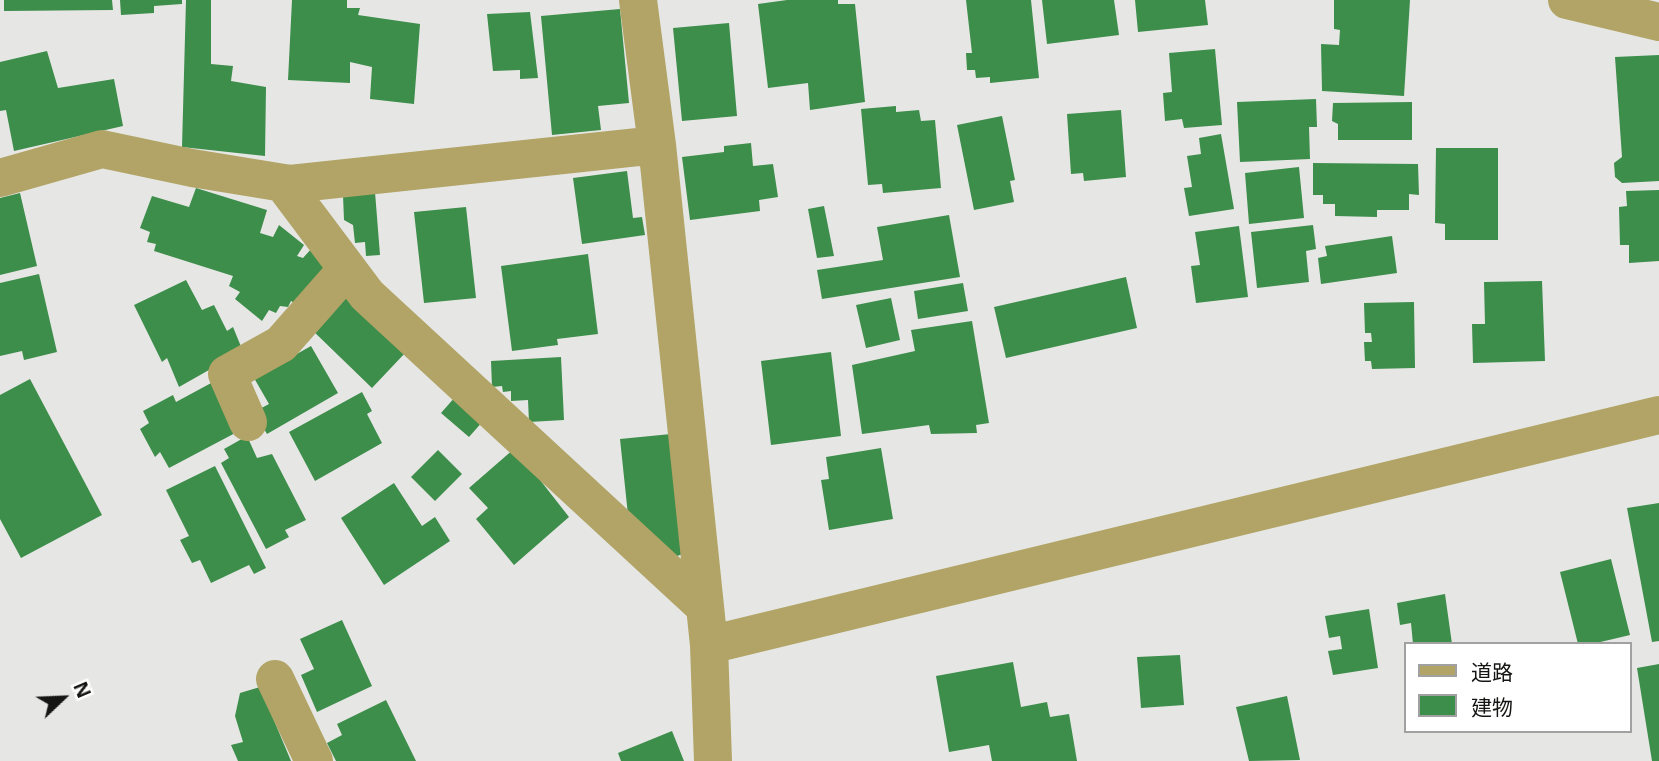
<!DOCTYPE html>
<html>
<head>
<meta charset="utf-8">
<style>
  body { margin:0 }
  #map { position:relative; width:1659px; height:761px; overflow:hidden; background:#e6e7e4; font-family:"Open Sans","Noto Sans JP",sans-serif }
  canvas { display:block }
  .legend { position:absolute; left:1404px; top:642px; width:228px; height:91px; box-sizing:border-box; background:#fff; border:2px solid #a1a1a1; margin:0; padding:9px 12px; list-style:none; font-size:21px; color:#151514 }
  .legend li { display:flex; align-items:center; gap:14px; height:35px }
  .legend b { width:35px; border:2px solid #a1a1a1 }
  .north { position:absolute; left:28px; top:663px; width:70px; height:70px; -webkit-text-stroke:5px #fff; paint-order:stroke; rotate:67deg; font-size:19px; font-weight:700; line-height:28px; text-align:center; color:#151514 }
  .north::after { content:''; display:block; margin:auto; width:24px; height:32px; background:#151514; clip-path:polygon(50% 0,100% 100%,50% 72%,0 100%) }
</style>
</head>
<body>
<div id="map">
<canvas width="1659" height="761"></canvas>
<ul class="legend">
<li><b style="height:9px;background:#b1a466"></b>道路</li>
<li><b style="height:19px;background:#3d8d4b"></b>建物</li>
</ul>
<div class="north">N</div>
</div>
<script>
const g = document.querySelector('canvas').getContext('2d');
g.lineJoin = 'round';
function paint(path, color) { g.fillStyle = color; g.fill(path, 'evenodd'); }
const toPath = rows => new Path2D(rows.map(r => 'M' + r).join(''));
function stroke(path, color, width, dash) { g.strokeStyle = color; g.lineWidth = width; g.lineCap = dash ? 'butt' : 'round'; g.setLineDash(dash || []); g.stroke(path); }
paint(toPath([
  [4,0,112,0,113,10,4,11],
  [120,0,182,0,182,4,154,6,154,13,121,15],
  [186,0,211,0,211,64,233,66,231,81,266,87,265,156,182,147],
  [292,0,347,0,347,8,360,8,358,15,420,24,414,104,370,99,372,67,350,62,350,83,288,80],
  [787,0,838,0,838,4,855,4,865,102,810,110,808,83,768,88,758,4],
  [966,0,1031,0,1039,78,990,83,990,77,976,78,975,70,967,70,966,53,972,53],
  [1042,0,1114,0,1119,35,1047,44],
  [1135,0,1205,0,1208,25,1138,32],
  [1334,0,1410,0,1404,96,1322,91,1321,44,1339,45,1340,30,1334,29],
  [620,9,629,103,598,106,601,130,552,135,541,16],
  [530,12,538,78,520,79,520,70,493,71,487,14],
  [729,23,737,116,682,121,673,28],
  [1215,49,1222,125,1184,128,1182,119,1165,121,1163,93,1172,92,1169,53],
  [47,51,58,88,114,79,123,126,14,151,6,110,0,111,0,62],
  [1659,55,1659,181,1622,183,1615,177,1614,163,1622,157,1615,57],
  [1316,99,1317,127,1309,127,1310,159,1240,162,1237,102],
  [1412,102,1412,140,1338,140,1338,124,1332,121,1333,103],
  [896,106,896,112,919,110,921,121,935,120,941,188,883,193,882,184,868,185,861,109],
  [1121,110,1126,177,1084,181,1083,173,1071,174,1067,114],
  [1002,116,1015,180,1010,181,1014,202,974,210,957,125],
  [1221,134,1234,209,1189,216,1184,188,1192,187,1187,156,1201,154,1199,138],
  [751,143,753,166,773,164,778,197,759,200,760,211,690,220,682,157,724,152,724,146],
  [1436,148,1498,148,1498,240,1445,240,1445,224,1435,223],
  [1313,163,1418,164,1419,195,1409,194,1409,210,1377,210,1377,217,1335,216,1335,204,1323,204,1323,195,1313,195],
  [1299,167,1304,218,1249,224,1245,173],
  [627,171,633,218,642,217,645,235,582,244,573,178],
  [196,188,267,210,260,233,273,237,279,225,304,245,297,256,303,258,312,248,333,275,296,304,291,301,288,307,280,306,276,313,269,310,262,321,235,299,240,292,229,286,233,276,154,251,156,244,147,242,150,232,140,228,152,196,189,207],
  [1659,190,1659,261,1629,263,1629,245,1620,245,1619,207,1627,206,1626,191],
  [375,192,380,255,366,256,365,242,355,243,353,225,344,220,343,195],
  [20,193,37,266,0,275,0,198],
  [824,206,834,256,817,258,808,209],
  [466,207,476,298,424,303,414,212],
  [949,215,960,277,822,299,817,270,883,260,877,227],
  [1313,225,1316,249,1306,251,1309,282,1257,288,1251,232],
  [1239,226,1248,297,1196,303,1191,266,1200,265,1195,232],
  [1392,236,1397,273,1321,284,1318,258,1327,256,1325,246],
  [588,254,598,334,557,339,558,345,512,351,501,266],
  [39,274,57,352,24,360,22,351,0,356,0,283],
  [1126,277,1137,328,1006,358,994,307],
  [186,280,202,310,214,305,227,331,233,327,242,349,216,366,179,387,167,358,162,362,134,305],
  [1542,281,1545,361,1473,363,1472,324,1485,324,1484,282],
  [963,283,968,311,918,319,914,291],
  [343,291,406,352,372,388,309,327],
  [891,298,900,340,866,348,856,305],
  [1414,302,1415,368,1372,369,1371,361,1365,361,1364,342,1372,342,1371,333,1365,333,1364,303],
  [972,321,989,423,976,425,977,433,931,434,929,425,862,434,852,365,915,351,911,330],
  [311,346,338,393,267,434,254,412,269,404,254,378],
  [831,352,841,436,771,445,761,361],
  [561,357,564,420,529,422,528,400,511,401,511,391,503,392,502,386,492,387,491,361],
  [30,379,102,515,21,558,0,519,0,395],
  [213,382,239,431,169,468,160,452,155,457,140,429,149,423,143,411,173,395,176,402],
  [362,392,372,411,367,414,382,443,315,481,289,432],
  [456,396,484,420,469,437,441,413],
  [671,434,683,554,671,558,628,515,620,439],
  [247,436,257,458,272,454,306,520,285,530,289,537,266,549,221,463,229,458,224,449],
  [515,448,569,517,514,565,476,519,488,508,469,488],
  [881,448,893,519,829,530,821,480,829,479,826,457],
  [438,450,462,474,435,501,411,477],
  [215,466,266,568,254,574,249,565,211,583,200,560,192,563,180,540,189,536,166,490],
  [394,483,422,526,435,517,450,541,384,585,341,518],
  [1659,503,1659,641,1652,642,1627,508],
  [1611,559,1630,635,1592,644,1578,644,1560,572],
  [1445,594,1452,644,1413,644,1411,623,1400,625,1397,603],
  [1369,609,1378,668,1333,675,1328,651,1342,649,1340,636,1329,638,1325,616],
  [342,620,372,686,317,712,301,675,314,669,300,639],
  [1180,655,1184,705,1141,708,1137,657],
  [1013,662,1021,707,1047,702,1050,717,1069,714,1077,761,992,761,989,745,949,752,936,676],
  [1659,664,1659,761,1652,761,1637,668],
  [260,687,291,761,238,761,231,745,243,742,235,716,240,693],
  [1287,696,1300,760,1249,761,1236,707],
  [386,700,416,761,336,761,327,743,342,735,337,724],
  [672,731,684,761,621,761,618,753]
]), '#3d8d4b');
stroke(toPath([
  [638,0,657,145,709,645,713,761],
  [1567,0,1659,22],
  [0,178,102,149,192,168,290,184,657,145],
  [283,183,367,295,704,606],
  [248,422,227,374,281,344,347,269],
  [709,645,1659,415],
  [275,679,314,761]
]), '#b1a466', 38);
</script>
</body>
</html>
